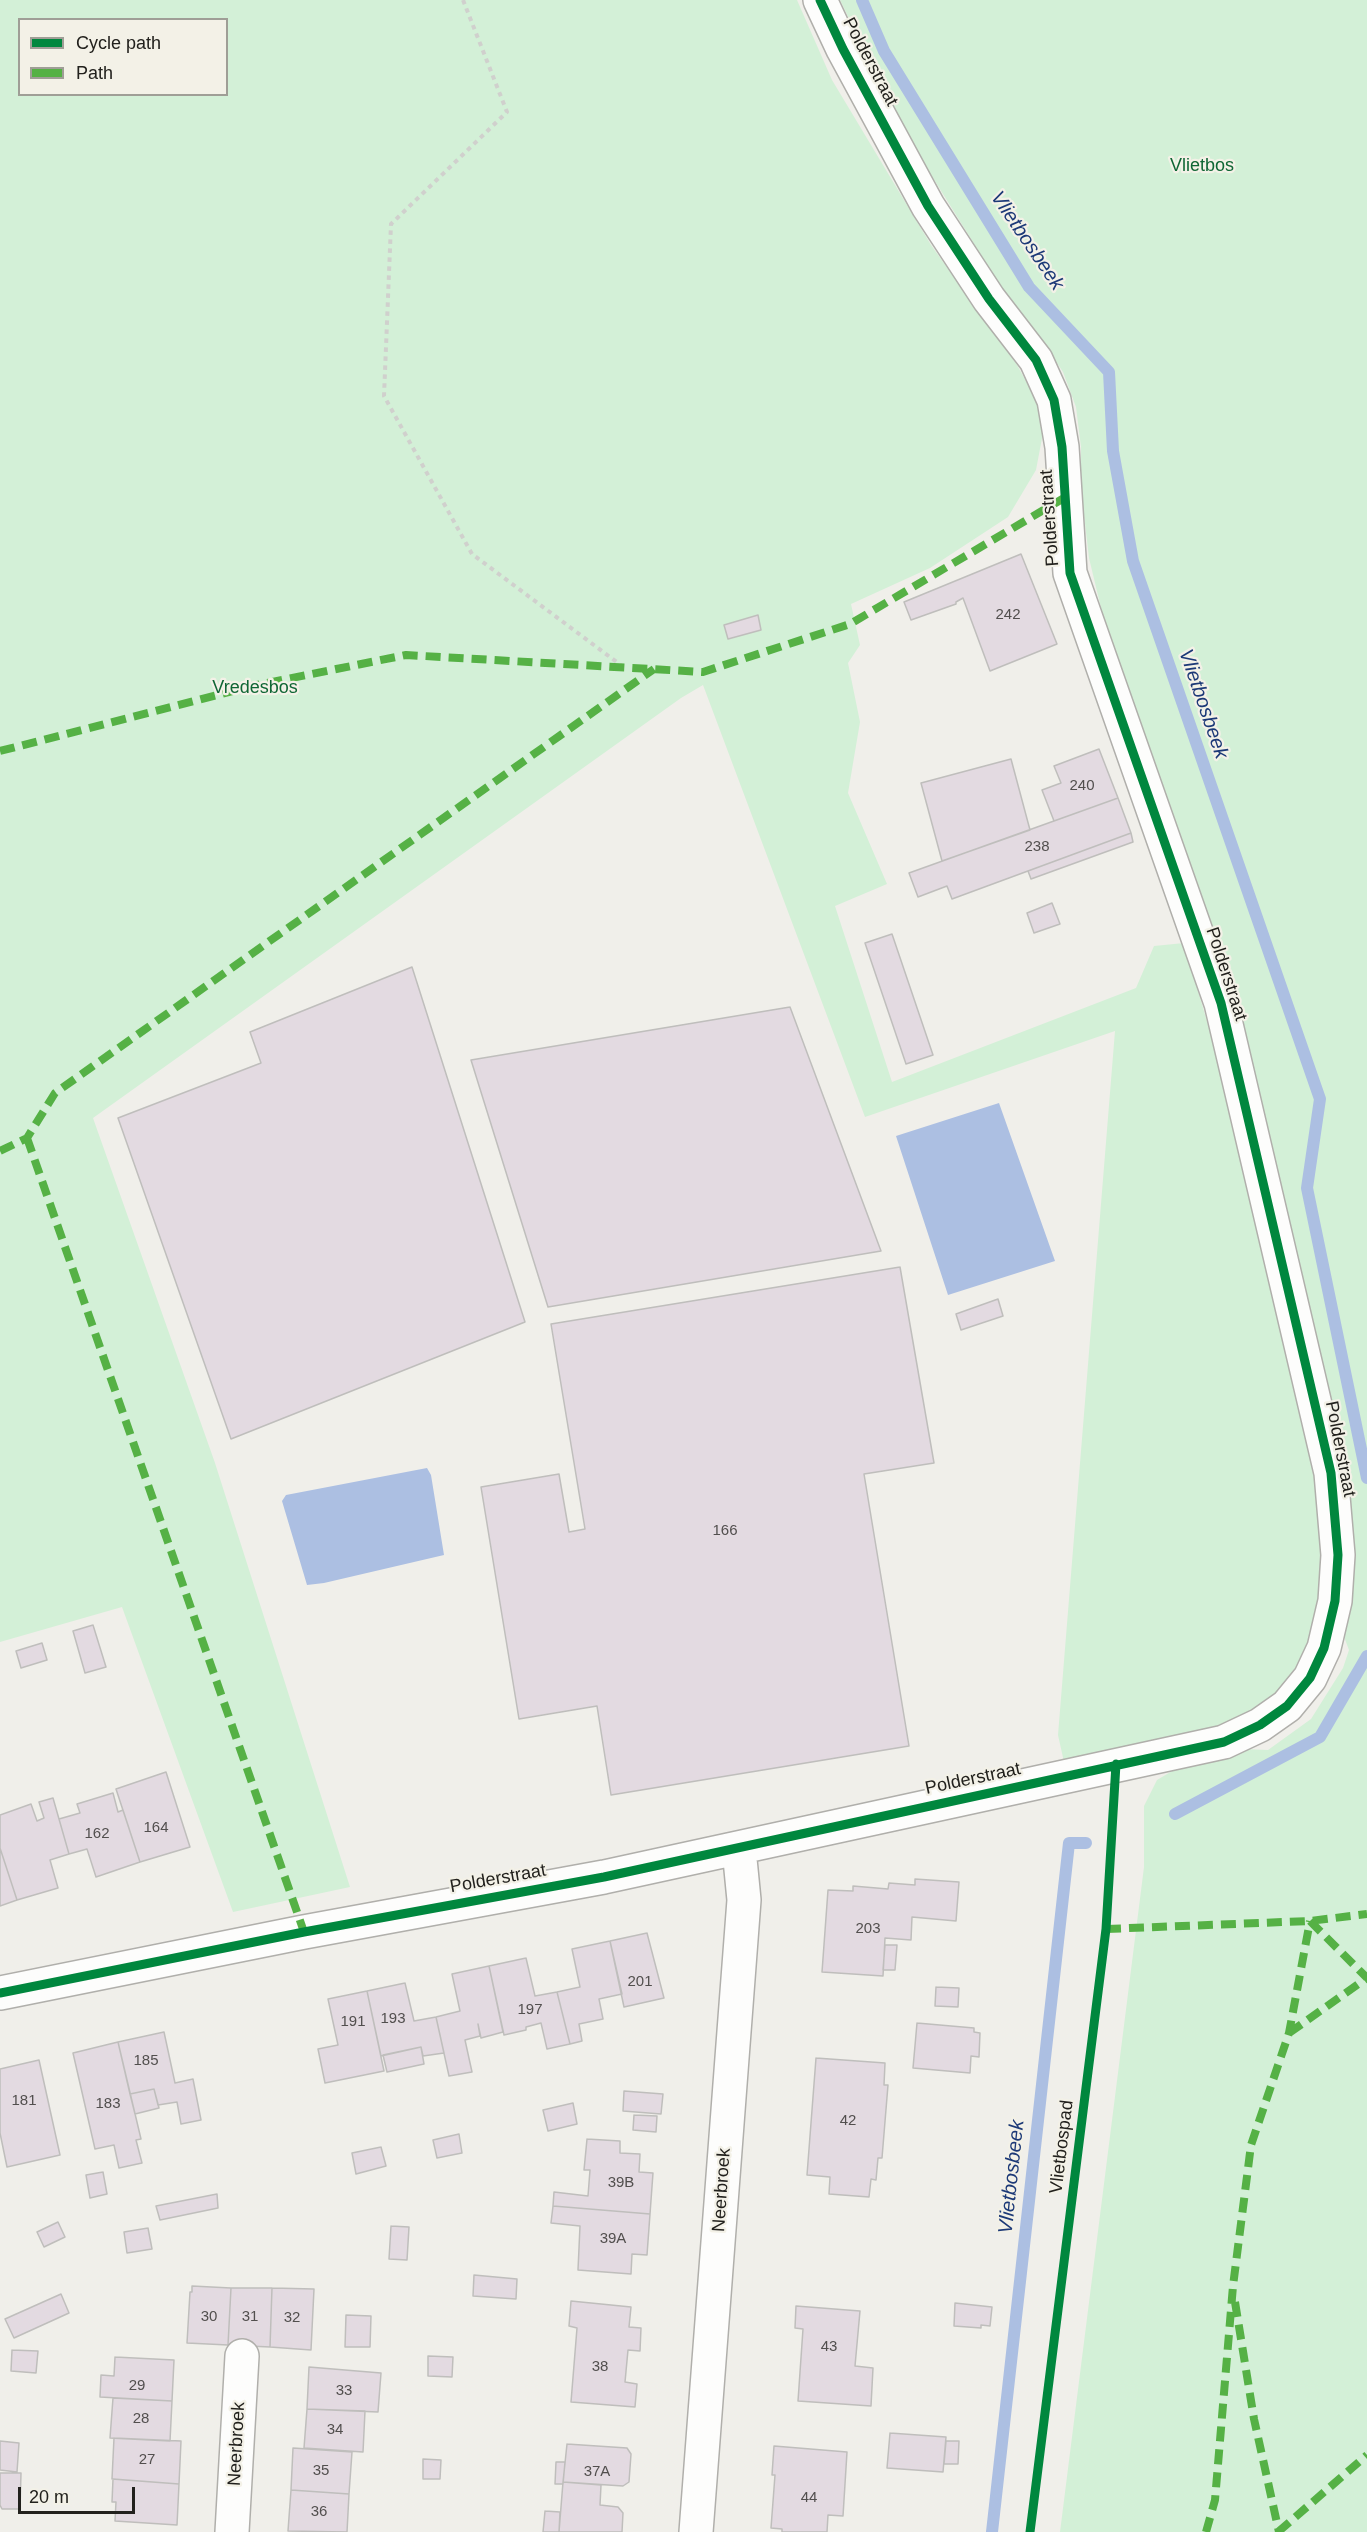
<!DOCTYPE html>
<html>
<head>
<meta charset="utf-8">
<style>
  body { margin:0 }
  #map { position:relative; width:1367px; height:2532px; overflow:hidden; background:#f0efea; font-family:Arial,sans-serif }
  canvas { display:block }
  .legend { position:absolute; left:18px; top:18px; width:210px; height:78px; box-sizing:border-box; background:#f3f1e7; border:2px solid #9f9e96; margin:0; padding:8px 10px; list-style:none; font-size:18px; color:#22211d }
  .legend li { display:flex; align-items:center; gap:12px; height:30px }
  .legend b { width:30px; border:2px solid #9f9e96 }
  .scale { position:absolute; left:18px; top:2487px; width:117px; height:27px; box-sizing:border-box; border:3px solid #22211d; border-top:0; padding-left:8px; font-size:18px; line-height:21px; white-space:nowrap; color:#22211d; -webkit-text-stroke:4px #f3f1e7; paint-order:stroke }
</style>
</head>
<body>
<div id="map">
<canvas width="1367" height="2532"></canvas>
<ul class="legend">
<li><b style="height:8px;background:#00873e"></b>Cycle path</li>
<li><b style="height:8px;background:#55b145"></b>Path</li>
</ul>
<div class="scale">20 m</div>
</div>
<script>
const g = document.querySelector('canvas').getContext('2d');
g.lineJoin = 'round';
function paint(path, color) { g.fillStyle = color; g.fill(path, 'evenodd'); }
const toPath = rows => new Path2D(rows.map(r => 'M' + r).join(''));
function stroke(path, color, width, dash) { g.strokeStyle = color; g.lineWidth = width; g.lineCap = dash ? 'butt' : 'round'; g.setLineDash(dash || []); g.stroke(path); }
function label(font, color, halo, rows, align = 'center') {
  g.font = font + ' Arial,sans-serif'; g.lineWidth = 4.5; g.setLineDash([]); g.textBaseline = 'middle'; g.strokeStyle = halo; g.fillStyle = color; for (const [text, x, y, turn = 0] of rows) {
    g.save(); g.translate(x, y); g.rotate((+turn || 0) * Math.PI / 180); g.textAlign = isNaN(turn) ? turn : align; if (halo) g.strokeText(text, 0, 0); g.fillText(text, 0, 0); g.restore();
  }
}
paint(toPath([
  [0,0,797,0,832,80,931,245,1017,365,1046,417,1036,470,1008,517,930,568,851,604,860,645,848,663,860,722,848,793,887,884,835,906,892,1082,1136,988,1154,946,1184,943,1218,1059,1319,1468,1326,1553,1319,1611,1299,1664,1274,1695,1239,1722,1064,1762,1058,1735,1115,1031,865,1117,703,685,681,698,93,1118,215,1463,350,1887,233,1912,122,1607,0,1642],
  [20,20,226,20,226,94,20,94],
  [840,0,1367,0,1367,2532,1060,2532,1144,1867,1144,1806,1157,1780,1184,1764,1243,1749,1268,1750,1311,1719,1343,1668,1349,1650,1343,1634,1349,1491,1108,637,1089,558,1081,489,1081,447,1076,407,1063,372,1037,333,1009,300,905,133]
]), '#d3f0d7');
paint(toPath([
  [999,1103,1055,1261,948,1295,896,1136],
  [427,1468,431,1475,444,1555,324,1583,307,1585,282,1501,286,1495]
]), '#acbfe2');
stroke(toPath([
  [862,0,884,51,1029,287,1109,372,1113,451,1133,561,1320,1099,1307,1188,1367,1478],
  [1175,1814,1320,1737,1367,1656],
  [992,2532,1069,1843,1086,1843]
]), '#acbfe2', 12);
const building = toPath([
  [1021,554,1057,644,990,671,963,598,956,602,956,604,911,620,904,602,1021,554],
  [758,615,761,630,728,639,724,625,758,615],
  [1099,749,1118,798,1054,821,1042,790,1061,783,1054,766,1099,749],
  [1011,759,1030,830,942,861,921,783,1011,759],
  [1118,798,1131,833,952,899,947,886,918,897,909,873,1118,798],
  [1131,833,1133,842,1031,879,1028,871,1131,833],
  [1052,903,1060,924,1034,933,1027,913,1052,903],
  [892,934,933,1055,906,1064,865,943,892,934],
  [412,967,525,1322,231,1439,118,1118,261,1063,250,1032,412,967],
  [790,1007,881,1251,548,1307,471,1060,790,1007],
  [900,1267,934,1463,864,1474,909,1746,611,1795,597,1706,519,1719,481,1487,559,1474,569,1532,585,1529,551,1324,900,1267],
  [998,1299,1003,1316,961,1330,956,1314,998,1299],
  [93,1625,106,1667,85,1673,73,1631,93,1625],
  [42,1643,47,1660,21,1668,16,1651,42,1643],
  [166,1772,190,1847,140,1862,116,1789,166,1772],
  [113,1793,118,1812,123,1810,140,1862,96,1877,87,1849,69,1854,59,1819,80,1813,77,1804,113,1793],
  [53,1798,69,1854,50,1860,58,1888,17,1900,0,1848,0,1815,31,1804,37,1821,44,1818,39,1802,53,1798],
  [0,1848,17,1900,0,1906,0,1848],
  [915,1879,959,1882,956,1921,912,1917,911,1940,885,1938,883,1976,822,1972,828,1890,853,1891,853,1886,888,1889,889,1883,915,1885,915,1879],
  [647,1933,664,1998,624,2007,610,1941,647,1933],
  [610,1941,622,1994,599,1999,603,2019,579,2024,582,2041,570,2044,557,1992,580,1987,572,1949,610,1941],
  [885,1945,897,1945,895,1970,883,1970,885,1945],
  [526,1958,535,1996,557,1992,570,2044,547,2049,541,2023,526,2027,526,2030,504,2035,489,1966,526,1958],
  [489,1966,503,2032,481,2038,478,2024,480,2036,465,2040,472,2072,449,2076,436,2017,460,2011,452,1974,489,1966],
  [405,1983,414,2021,436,2017,444,2053,423,2056,421,2047,381,2056,367,1991,405,1983],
  [936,1987,959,1988,958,2007,935,2006,936,1987],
  [367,1991,384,2071,325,2083,318,2049,338,2045,328,1999,367,1991],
  [917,2023,974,2028,974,2032,980,2033,979,2057,971,2056,970,2073,913,2068,917,2023],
  [164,2032,175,2083,193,2079,201,2120,181,2124,177,2102,158,2105,154,2089,130,2094,118,2042,164,2032],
  [118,2042,141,2139,136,2140,142,2163,119,2168,114,2145,95,2149,73,2053,118,2042],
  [421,2047,424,2064,387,2072,383,2055,421,2047],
  [816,2058,885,2063,884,2085,888,2085,882,2158,878,2158,876,2180,871,2179,869,2197,829,2194,830,2177,807,2175,816,2058],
  [39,2060,60,2155,7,2167,0,2133,0,2069,39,2060],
  [154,2089,159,2108,135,2114,130,2094,154,2089],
  [624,2091,663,2094,661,2114,623,2111,624,2091],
  [573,2103,577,2124,548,2131,543,2110,573,2103],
  [634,2115,657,2116,656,2132,633,2130,634,2115],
  [459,2134,462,2153,437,2158,433,2140,459,2134],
  [587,2139,620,2141,620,2153,640,2154,639,2172,653,2173,650,2214,553,2206,554,2192,588,2196,590,2170,584,2170,587,2139],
  [381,2147,386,2166,356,2174,352,2153,381,2147],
  [103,2172,107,2194,90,2198,86,2175,103,2172],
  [217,2194,218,2208,160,2220,156,2206,217,2194],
  [553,2206,650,2214,647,2255,632,2254,631,2274,578,2270,580,2226,551,2223,553,2206],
  [58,2222,65,2237,44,2247,37,2232,58,2222],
  [391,2226,409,2227,407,2260,389,2259,391,2226],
  [148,2228,152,2249,127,2253,124,2232,148,2228],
  [474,2275,517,2279,516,2299,473,2296,474,2275],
  [192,2286,231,2288,228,2345,187,2343,190,2292,192,2292,192,2286],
  [231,2288,272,2288,270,2347,228,2345,231,2288],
  [272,2288,314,2289,311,2350,270,2347,272,2288],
  [61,2294,69,2313,14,2338,5,2319,61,2294],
  [571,2301,631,2307,629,2327,641,2328,640,2351,628,2350,625,2382,637,2384,635,2407,571,2402,577,2328,569,2326,571,2301],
  [955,2303,992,2307,990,2326,981,2325,981,2328,954,2326,955,2303],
  [796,2306,860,2311,855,2366,873,2368,871,2406,798,2401,803,2329,795,2328,796,2306],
  [346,2315,371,2316,370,2347,345,2347,346,2315],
  [12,2350,38,2351,36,2373,11,2371,12,2350],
  [428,2356,453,2357,452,2377,428,2376,428,2356],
  [115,2357,174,2360,172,2401,100,2397,101,2375,114,2376,115,2357],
  [309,2367,381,2373,378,2412,307,2409,309,2367],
  [113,2398,172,2401,170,2441,110,2438,113,2398],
  [307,2409,365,2411,363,2452,304,2448,307,2409],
  [890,2433,946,2437,943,2472,887,2468,890,2433],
  [114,2438,181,2441,179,2484,112,2479,114,2438],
  [0,2441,19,2443,17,2472,0,2470,0,2441],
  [946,2441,959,2441,958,2464,944,2464,946,2441],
  [567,2444,627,2448,631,2454,629,2482,623,2486,563,2482,567,2444],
  [774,2446,847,2452,843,2516,828,2515,827,2532,782,2532,782,2529,771,2528,775,2475,772,2475,774,2446],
  [293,2448,352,2452,349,2494,291,2490,293,2448],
  [423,2459,441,2460,440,2479,423,2479,423,2459],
  [556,2462,565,2462,563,2484,555,2484,556,2462],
  [0,2473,21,2473,20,2509,2,2509,0,2505,0,2473],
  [113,2479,179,2484,177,2525,115,2521,116,2502,112,2502,113,2479],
  [563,2482,601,2485,600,2505,618,2507,623,2513,622,2532,559,2532,563,2482],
  [291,2490,349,2494,347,2532,288,2531,291,2490],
  [545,2511,560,2512,559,2532,543,2532,545,2511]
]);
paint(building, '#e3dae1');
stroke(building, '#bfbebc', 1.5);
const minor = toPath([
  [0,1993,304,1932,604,1877,1224,1742,1260,1725,1287,1706,1310,1678,1324,1648,1335,1601,1338,1555,1331,1473,1221,1003,1070,573,1062,447,1054,400,1036,360,989,299,928,206,843,49,820,0],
  [232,2532,242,2356],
  [696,2532,744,1900,739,1849]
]);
stroke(minor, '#b0afab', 36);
stroke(toPath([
  [463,0,507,112,391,224,384,396,472,554,622,666]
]), '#d0d0cd', 4, [4.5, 4.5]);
stroke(minor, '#fdfdfc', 33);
stroke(toPath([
  [0,751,252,686,406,655,703,672,850,624,1064,498],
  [27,1138,304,1932],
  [0,1151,27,1138,55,1093,654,669],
  [1310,1921,1367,1978],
  [1106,1929,1310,1921,1367,1914],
  [1289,2033,1367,1978],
  [1235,2302,1254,2419,1279,2532],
  [1206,2532,1215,2500,1233,2286,1251,2145,1289,2033,1310,1921],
  [1278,2532,1367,2455]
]), '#55b145', 8, [15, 8]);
stroke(toPath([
  [0,1993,304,1932,604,1877,1224,1742,1260,1725,1287,1706,1310,1678,1324,1648,1335,1601,1338,1555,1331,1473,1221,1003,1070,573,1062,447,1054,400,1036,360,989,299,928,206,843,49,820,0],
  [1030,2532,1106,1929,1116,1764]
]), '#00873e', 9);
label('15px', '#524f4e', null, [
  ["242",1008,615],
  ["240",1082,786],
  ["238",1037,847],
  ["166",725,1531],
  ["164",156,1828],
  ["162",97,1834],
  ["203",868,1929],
  ["201",640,1982],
  ["197",530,2010],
  ["193",393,2019],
  ["191",353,2022],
  ["185",146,2061],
  ["181",24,2101],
  ["183",108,2104],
  ["42",848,2121],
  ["39B",621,2183],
  ["39A",613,2239],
  ["30",209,2317],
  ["31",250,2317],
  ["32",292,2318],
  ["43",829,2347],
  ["38",600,2367],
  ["29",137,2386],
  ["33",344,2391],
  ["28",141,2419],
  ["34",335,2430],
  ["27",147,2460],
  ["35",321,2471],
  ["37A",597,2472],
  ["44",809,2498],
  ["36",319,2512]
]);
label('18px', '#22211d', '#f3f1e7', [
  ["Polderstraat",870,62,62],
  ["Polderstraat",1050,518,-94],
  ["Polderstraat",1226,974,72],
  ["Polderstraat",1340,1449,79],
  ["Polderstraat",973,1779,-12],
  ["Polderstraat",498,1879,-10],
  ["Vlietbospad",1062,2147,-83],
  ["Neerbroek",722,2190,-86],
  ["Neerbroek",237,2444,-87]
]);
label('18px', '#0f6634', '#f3f1e7', [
  ["Vlietbos",1202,166],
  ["Vredesbos",255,688]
]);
label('italic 20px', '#1c3977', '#f3f1e7', [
  ["Vlietbosbeek",1027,241,56],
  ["Vlietbosbeek",1203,704,71],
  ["Vlietbosbeek",1012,2177,-84]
]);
</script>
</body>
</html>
